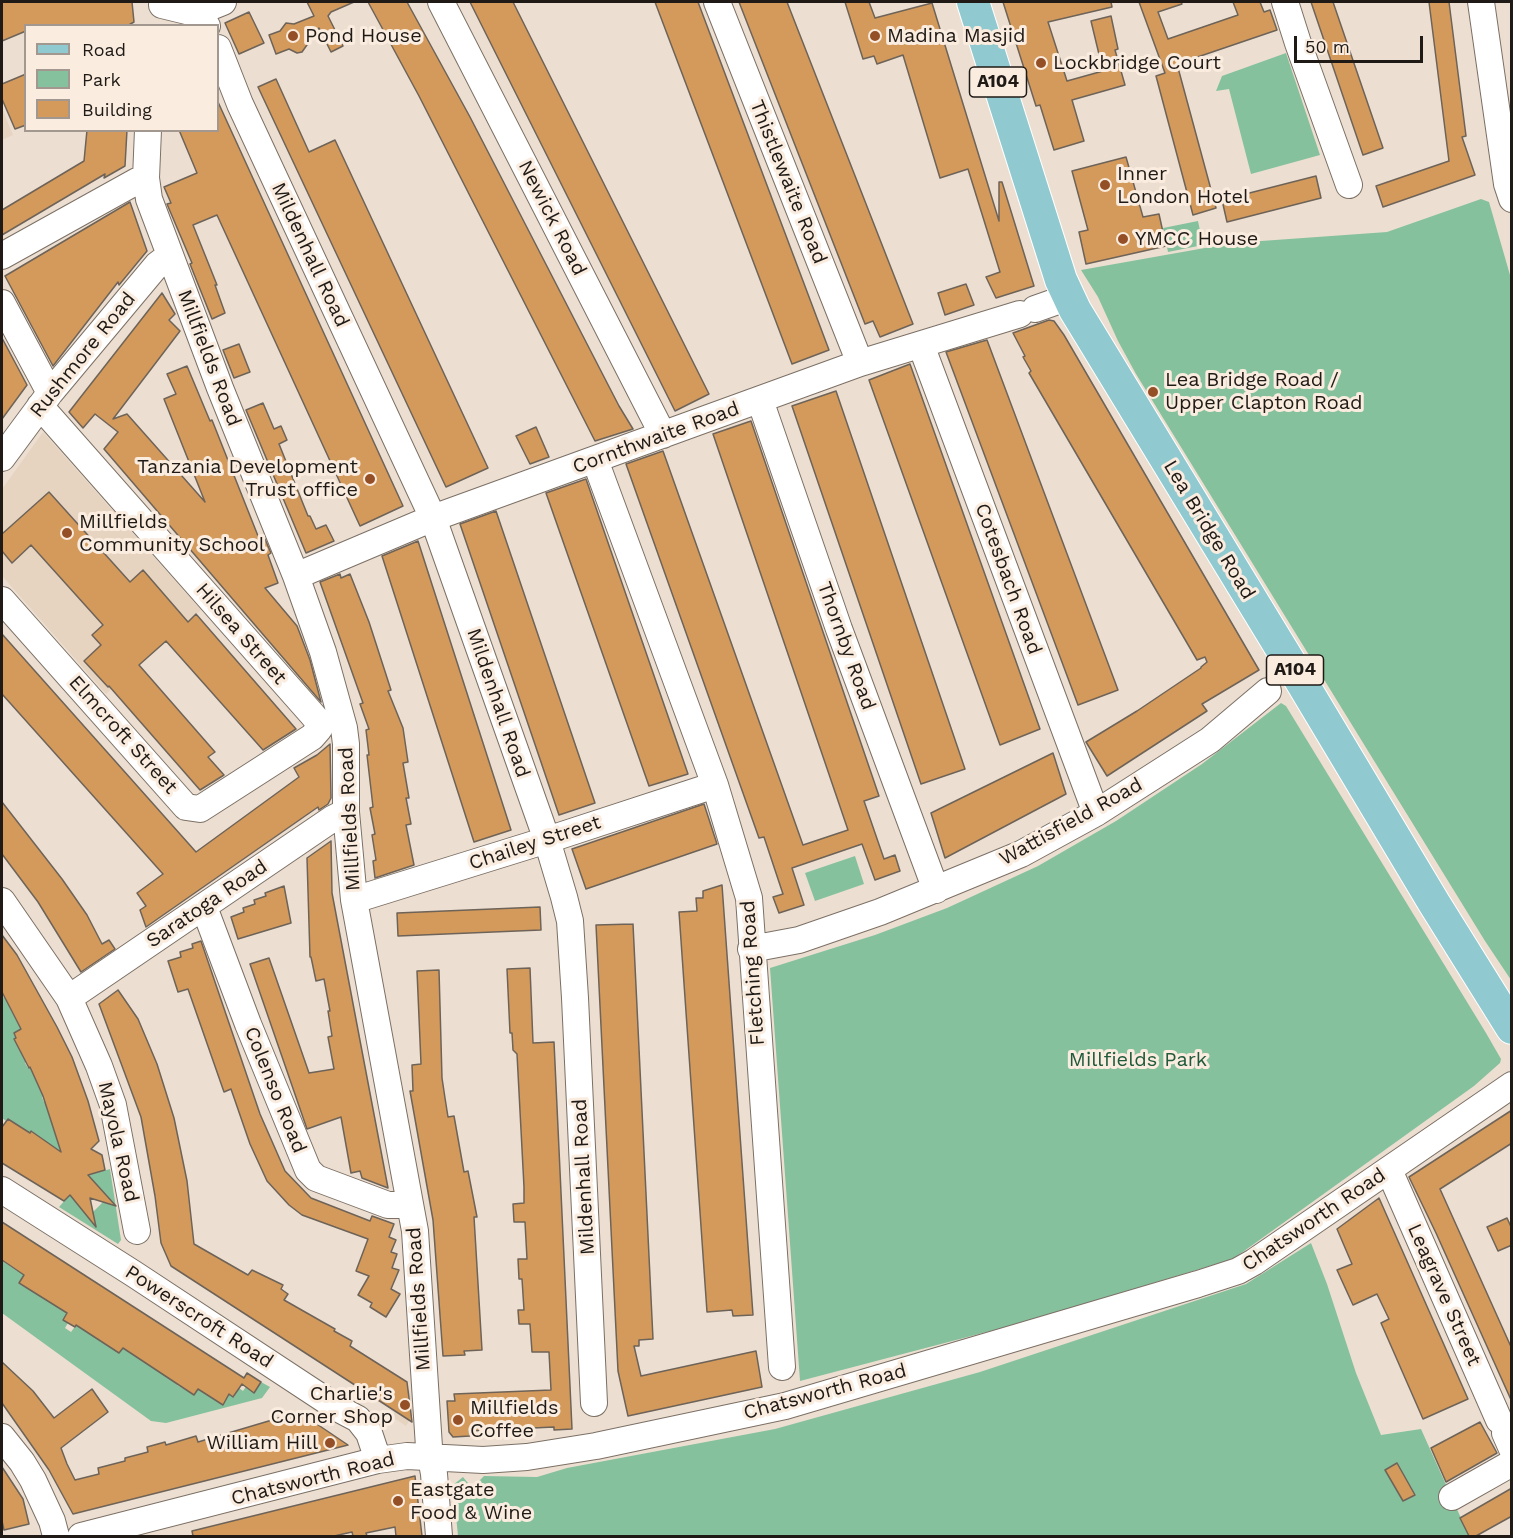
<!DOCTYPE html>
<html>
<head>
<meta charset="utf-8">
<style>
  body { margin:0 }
  #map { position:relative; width:1513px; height:1538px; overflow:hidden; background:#ecdfd2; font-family:"Work Sans",sans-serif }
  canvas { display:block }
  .frame { position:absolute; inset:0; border:3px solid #1f1a16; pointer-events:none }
  .legend { position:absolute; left:24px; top:24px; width:195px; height:108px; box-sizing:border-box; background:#faecdf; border:2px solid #a2988f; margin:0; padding:8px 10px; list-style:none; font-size:18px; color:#1f1a16 }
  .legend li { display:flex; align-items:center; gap:12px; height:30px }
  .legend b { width:30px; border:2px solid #a2988f }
  .scale { position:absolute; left:1294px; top:36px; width:129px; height:27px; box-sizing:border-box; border:3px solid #1f1a16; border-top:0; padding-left:8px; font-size:18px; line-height:21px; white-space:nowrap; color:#1f1a16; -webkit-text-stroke:4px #faecdf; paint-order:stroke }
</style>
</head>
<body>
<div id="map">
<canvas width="1513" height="1538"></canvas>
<div class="frame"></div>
<ul class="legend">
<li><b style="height:8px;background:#90c9cf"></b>Road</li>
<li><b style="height:16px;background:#86c19d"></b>Park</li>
<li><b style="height:16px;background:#d49a5b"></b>Building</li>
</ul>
<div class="scale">50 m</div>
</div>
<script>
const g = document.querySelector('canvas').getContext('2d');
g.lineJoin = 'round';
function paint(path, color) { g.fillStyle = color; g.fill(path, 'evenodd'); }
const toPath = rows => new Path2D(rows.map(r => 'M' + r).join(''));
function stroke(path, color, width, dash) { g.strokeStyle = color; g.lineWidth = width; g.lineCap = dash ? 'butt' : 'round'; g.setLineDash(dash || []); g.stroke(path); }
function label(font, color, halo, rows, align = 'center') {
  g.font = font + ' "Work Sans",sans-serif'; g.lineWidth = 6; g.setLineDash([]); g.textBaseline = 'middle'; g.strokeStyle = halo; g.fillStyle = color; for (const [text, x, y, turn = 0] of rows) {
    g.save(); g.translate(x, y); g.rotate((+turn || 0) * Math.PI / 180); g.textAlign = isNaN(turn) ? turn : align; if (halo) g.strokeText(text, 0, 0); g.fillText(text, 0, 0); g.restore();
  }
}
paint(toPath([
  [2,108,13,135,2,140],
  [43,432,201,610,106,694,2,576,2,489],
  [408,1389,410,1391,413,1415,406,1426,392,1417]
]), '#e6d4c1');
paint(toPath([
  [1286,53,1320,155,1251,174,1229,89,1216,91,1222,76],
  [1481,199,1489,202,1512,282,1511,980,1485,941,1136,374,1118,341,1098,297,1081,270,1233,243,1387,232],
  [1198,221,1203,245,1168,252,1163,228],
  [1281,703,1286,706,1486,1033,1501,1059,1500,1063,1474,1086,1233,1259,1017,1324,800,1381,770,968,875,935,947,908,1038,866,1116,821,1202,764],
  [855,856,864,884,815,901,805,873],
  [2,992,4,998,13,992,18,1001,9,1007,16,1020,30,1023,14,1033,27,1061,25,1063,28,1068,30,1067,47,1095,42,1097,44,1102,50,1101,56,1118,50,1119,62,1141,58,1142,58,1145,85,1176,110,1169,121,1240,118,1244,59,1207,73,1191,76,1203,87,1215,90,1215,108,1197,96,1184,33,1136,35,1134,32,1131,30,1133,8,1119,6,1121,2,1118],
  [1311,1243,1327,1284,1356,1373,1381,1435,1421,1429,1469,1536,458,1536,453,1485,463,1477,472,1488,484,1476,537,1477,567,1468,775,1429,980,1372,1246,1284],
  [2,1247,10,1252,4,1262,17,1271,25,1260,42,1248,19,1284,26,1288,38,1269,72,1305,63,1320,68,1323,65,1328,71,1332,84,1314,100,1341,119,1353,134,1331,188,1366,177,1385,194,1395,205,1379,223,1404,229,1394,234,1397,239,1388,243,1391,247,1385,256,1390,261,1382,270,1387,262,1398,166,1423,151,1421,2,1313]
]), '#86c19d');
const building = toPath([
  [2,2,132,2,134,22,127,26,26,26,26,31,2,41,2,2],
  [307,2,354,2,331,12,328,16,343,46,331,52,319,28,302,52,297,53,289,49,276,54,269,35,280,31,286,23,294,24,314,16,307,2],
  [368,2,407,2,470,117,619,406,633,429,595,441,419,96,368,2],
  [470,2,513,2,709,394,675,411,470,2],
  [655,2,698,2,829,350,792,364,655,2],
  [739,2,787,2,913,324,880,337,873,321,865,324,739,2],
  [845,2,869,2,875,18,932,3,999,221,999,182,1002,182,1034,286,996,298,986,277,1000,272,968,169,940,178,903,55,877,64,874,56,863,59,845,2],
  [1003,2,1111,2,1112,7,1048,22,1067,81,1103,71,1091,21,1111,16,1118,49,1115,50,1125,85,1072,100,1084,141,1054,150,1040,105,1036,106,1003,2],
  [1139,2,1181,2,1182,4,1158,12,1168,39,1238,15,1233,2,1260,2,1264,12,1270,10,1277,30,1177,64,1216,208,1193,215,1156,76,1165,73,1139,2],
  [1311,2,1333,2,1383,148,1363,155,1311,2],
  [1429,2,1449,2,1466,136,1462,137,1475,175,1383,207,1376,186,1449,161,1429,2],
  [249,12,264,43,239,54,225,23,249,12],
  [26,74,26,125,15,129,2,99,2,84,26,74],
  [276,79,309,152,335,140,488,468,446,487,258,87,276,79],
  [218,102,403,506,360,526,217,215,193,225,217,285,215,285,225,313,212,319,190,264,192,263,167,204,171,203,164,187,197,173,179,130,218,130,218,102],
  [87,130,127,130,125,166,104,178,105,174,2,235,2,210,84,161,87,130],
  [1126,157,1143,217,1159,214,1166,246,1086,264,1079,232,1088,230,1072,171,1126,157],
  [1316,176,1321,198,1227,222,1222,200,1316,176],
  [130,202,147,251,119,285,118,282,53,366,5,276,130,202],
  [966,284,974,305,945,315,938,293,966,284],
  [162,293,175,314,169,320,180,331,113,419,127,414,205,502,164,399,176,394,167,374,187,366,210,421,212,420,260,541,265,539,271,553,268,555,278,583,265,588,297,626,310,660,321,702,104,449,118,432,95,414,83,428,69,412,162,293],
  [1049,320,1054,321,1064,335,1259,670,1202,704,1207,711,1107,776,1086,742,1137,711,1201,668,1201,667,1207,662,1205,657,1197,660,1029,373,1031,371,1023,357,1025,356,1013,333,1049,320],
  [2,338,27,385,2,419,2,338],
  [987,340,1118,690,1078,705,946,352,987,340],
  [239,344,250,372,234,378,223,350,239,344],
  [910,364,1040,729,1000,745,869,380,910,364],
  [836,391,965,769,921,784,792,406,836,391],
  [263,403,274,429,281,426,287,440,279,444,308,516,310,516,316,529,326,525,334,541,306,553,246,410,263,403],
  [751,421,879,796,864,801,884,859,895,855,900,871,875,880,862,844,792,868,804,905,779,913,773,897,783,894,764,837,759,838,626,464,663,451,803,845,848,830,713,434,751,421],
  [536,427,549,457,530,464,516,436,536,427],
  [586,479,688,774,649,786,546,493,586,479],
  [49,492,130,582,143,570,188,622,196,614,296,729,263,750,166,641,139,665,215,752,208,757,224,775,200,790,109,686,108,687,84,661,101,645,92,635,103,625,31,545,12,563,2,551,2,534,49,492],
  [496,511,595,803,559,815,460,524,496,511],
  [418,541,511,830,474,842,382,556,418,541],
  [340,574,341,578,350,574,369,622,391,690,388,691,403,728,408,762,403,763,409,798,406,798,411,824,406,825,414,865,375,878,373,861,376,860,372,835,375,834,370,808,373,807,367,755,369,755,366,730,369,729,360,704,363,703,320,582,340,574],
  [2,634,196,852,299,777,294,768,317,755,330,744,331,798,328,804,319,810,318,807,146,927,140,910,146,906,137,893,163,874,2,694,2,634],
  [1053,753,1066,794,945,858,931,813,1053,753],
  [2,802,62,879,87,915,102,944,109,940,115,949,81,972,38,902,2,854,2,802],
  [704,804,717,844,586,889,572,849,704,804],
  [331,841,332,893,388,1188,362,1178,360,1171,351,1173,341,1117,307,1129,250,964,269,958,309,1073,334,1069,328,1037,332,1036,328,1011,330,1011,324,979,316,981,311,957,310,957,307,858,331,841],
  [722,885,753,1315,733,1316,732,1310,707,1312,679,912,697,911,696,898,703,898,703,891,722,885],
  [284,886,291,923,238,939,231,917,244,912,243,908,255,904,254,900,266,896,265,893,284,886],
  [540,907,541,930,398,936,397,913,540,907],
  [633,924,653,1339,639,1340,639,1346,634,1346,641,1376,756,1351,762,1387,628,1416,618,1371,596,925,633,924],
  [2,935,17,955,57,1027,72,1057,88,1101,99,1141,91,1149,102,1155,105,1170,88,1175,116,1206,90,1198,96,1227,70,1195,64,1201,2,1163,2,1127,8,1119,30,1133,31,1131,61,1152,43,1096,30,1067,29,1068,14,1039,16,1038,14,1033,21,1029,2,992,2,935],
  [201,941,260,1114,285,1171,311,1198,370,1221,372,1216,394,1224,389,1237,396,1240,391,1252,397,1254,392,1268,399,1270,391,1289,400,1294,386,1317,370,1307,372,1303,358,1295,369,1276,356,1271,368,1239,302,1215,289,1205,267,1181,250,1144,231,1089,224,1092,188,989,178,992,168,961,181,957,180,952,193,948,192,944,201,941],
  [530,968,533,1043,554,1042,572,1429,554,1430,554,1427,469,1431,470,1436,453,1437,449,1432,447,1401,455,1401,454,1394,551,1390,549,1352,532,1352,530,1324,519,1324,518,1310,524,1310,522,1279,519,1279,518,1259,527,1259,525,1222,514,1222,513,1204,524,1203,524,1187,517,1054,513,1050,512,1033,510,1033,507,969,530,968],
  [439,970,442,1078,445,1098,448,1117,454,1116,464,1172,468,1171,477,1217,474,1217,482,1350,464,1351,465,1355,443,1356,433,1220,410,1091,413,1091,412,1065,421,1064,417,971,439,970],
  [118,990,138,1019,157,1064,174,1118,187,1181,194,1244,248,1275,252,1270,283,1285,281,1289,288,1294,284,1300,335,1329,334,1331,352,1341,350,1346,407,1382,412,1422,171,1266,161,1243,155,1196,141,1117,99,1004,118,990],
  [1512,1110,1512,1143,1440,1189,1512,1349,1512,1402,1436,1233,1409,1177,1512,1110],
  [1379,1198,1468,1399,1423,1419,1381,1323,1389,1319,1377,1294,1353,1305,1337,1270,1352,1264,1337,1229,1379,1198],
  [1507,1218,1512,1229,1512,1245,1498,1251,1487,1227,1507,1218],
  [2,1222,244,1378,247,1373,261,1382,254,1393,242,1384,233,1397,229,1394,223,1405,198,1389,194,1395,123,1348,119,1353,76,1325,75,1327,63,1320,67,1313,19,1283,24,1275,2,1260,2,1222],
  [2,1362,33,1391,54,1418,92,1389,108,1412,61,1448,67,1464,75,1480,99,1474,98,1468,125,1461,125,1458,148,1452,147,1447,165,1442,166,1445,196,1436,198,1442,299,1412,348,1445,73,1514,49,1470,2,1403,2,1362],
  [1480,1422,1497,1453,1446,1482,1431,1448,1480,1422],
  [1397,1463,1415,1495,1403,1501,1385,1470,1397,1463],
  [2,1467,23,1499,29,1524,4,1530,2,1521,2,1467],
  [415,1476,422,1536,396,1536,395,1527,366,1533,367,1536,353,1536,352,1532,334,1536,193,1536,192,1531,415,1476],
  [1512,1488,1512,1516,1476,1536,1469,1536,1460,1518,1512,1488]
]);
paint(building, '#d49a5b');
stroke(building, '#6e6358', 1.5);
const minor = toPath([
  [441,2,663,435],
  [717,2,860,363],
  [1285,2,1298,43,1349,185],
  [1481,2,1507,184,1512,199],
  [162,5,199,14,207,26],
  [199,14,208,8,223,2],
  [218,48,240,104,433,518,547,840,564,897,570,921,575,998,594,1403],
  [148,130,146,178,149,199,220,388,296,576,323,652,344,728,346,744,346,812,354,900,415,1231,429,1447,434,1474,439,1536],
  [2,256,137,181,146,178],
  [2,303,50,393],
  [1035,309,1069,297],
  [921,345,1096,813],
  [760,400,839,629,936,890],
  [2,458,50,393,157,265,169,256],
  [595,460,715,785,749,898,782,1367],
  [296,576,433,518,860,363,1020,314],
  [2,600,186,807,200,809,312,737,319,729,317,720,311,713,40,406],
  [354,900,547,840,715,785],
  [2,901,69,998,99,1066,113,1105,137,1231],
  [204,907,248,1024,308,1170,316,1178,388,1205,410,1205],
  [751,949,799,940,880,912,1021,854,1096,813,1210,740,1268,691],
  [69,998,332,819,346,812],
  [1389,1170,1499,1420],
  [2,1190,134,1274,339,1409,358,1419,369,1433,378,1460],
  [1505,1433,1512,1449],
  [2,1437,22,1462,33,1480,52,1521,56,1536],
  [1452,1497,1512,1463],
  [81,1536,378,1460,407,1456,483,1460,527,1457,596,1446,785,1406,1198,1284,1238,1271,1254,1262,1512,1085]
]);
const major = toPath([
  [973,2,1061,280,1075,310,1295,671,1434,903,1512,1028]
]);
stroke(minor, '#7c7065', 28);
stroke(major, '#fff', 34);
stroke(minor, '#fff', 26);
stroke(major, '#90c9cf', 32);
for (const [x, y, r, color] of [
  [293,36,6,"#954f27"],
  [875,36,6,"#954f27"],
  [1041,63,6,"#954f27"],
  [1105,185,6,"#954f27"],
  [1123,239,6,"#954f27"],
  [1153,392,6,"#954f27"],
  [370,479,6,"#954f27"],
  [67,533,6,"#954f27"],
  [405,1405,6,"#954f27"],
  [458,1420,6,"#954f27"],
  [330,1443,6,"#954f27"],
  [398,1501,6,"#954f27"]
]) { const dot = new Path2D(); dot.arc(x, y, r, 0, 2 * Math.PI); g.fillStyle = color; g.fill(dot); stroke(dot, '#faecdf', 2); }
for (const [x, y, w] of [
  [998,82,57],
  [1295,670,57]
]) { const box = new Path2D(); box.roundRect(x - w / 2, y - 15, w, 30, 4.5); g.fillStyle = '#faecdf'; g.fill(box); stroke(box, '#1f1a16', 1.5); }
label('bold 18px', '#1f1a16', null, [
  ["A104",998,82],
  ["A104",1295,670]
]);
label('20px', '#1f1a16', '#faecdf', [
  ["Pond House",305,36],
  ["Madina Masjid",887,36],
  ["Lockbridge Court",1053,63],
  ["Inner",1117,174],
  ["London Hotel",1117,197],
  ["YMCC House",1135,239],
  ["Lea Bridge Road /",1165,380],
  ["Upper Clapton Road",1165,403],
  ["Tanzania Development",358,467,"right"],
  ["Trust office",358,490,"right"],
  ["Millfields",79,522],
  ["Community School",79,545],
  ["Charlie's",393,1394,"right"],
  ["Corner Shop",393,1417,"right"],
  ["Millfields",470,1408],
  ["Coffee",470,1431],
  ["William Hill",318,1443,"right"],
  ["Eastgate",410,1490],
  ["Food & Wine",410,1513]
], 'left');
label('20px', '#1f1a16', '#faecdf', [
  ["Thistlewaite Road",788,182,68],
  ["Newick Road",552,218,63],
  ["Mildenhall Road",310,255,65],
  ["Rushmore Road",83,355,-51],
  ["Millfields Road",209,358,69],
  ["Cornthwaite Road",656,438,-20],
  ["Lea Bridge Road",1209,530,59],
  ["Cotesbach Road",1008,579,70],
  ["Hilsea Street",241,634,49],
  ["Thornby Road",846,646,70],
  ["Mildenhall Road",498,703,71],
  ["Elmcroft Street",123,735,48],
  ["Millfields Road",350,819,-93],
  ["Wattisfield Road",1071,822,-29],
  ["Chailey Street",535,843,-18],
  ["Saratoga Road",207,904,-34],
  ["Fletching Road",753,973,-94],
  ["Colenso Road",275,1090,68],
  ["Mayola Road",118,1142,77],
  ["Mildenhall Road",584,1177,-93],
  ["Chatsworth Road",1314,1220,-34],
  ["Leagrave Street",1444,1295,66],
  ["Millfields Road",419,1299,-94],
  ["Powerscroft Road",199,1317,33],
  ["Chatsworth Road",825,1392,-15],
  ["Chatsworth Road",313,1479,-14]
]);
label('20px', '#1e5a3b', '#faecdf', [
  ["Millfields Park",1138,1060]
]);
</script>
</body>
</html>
